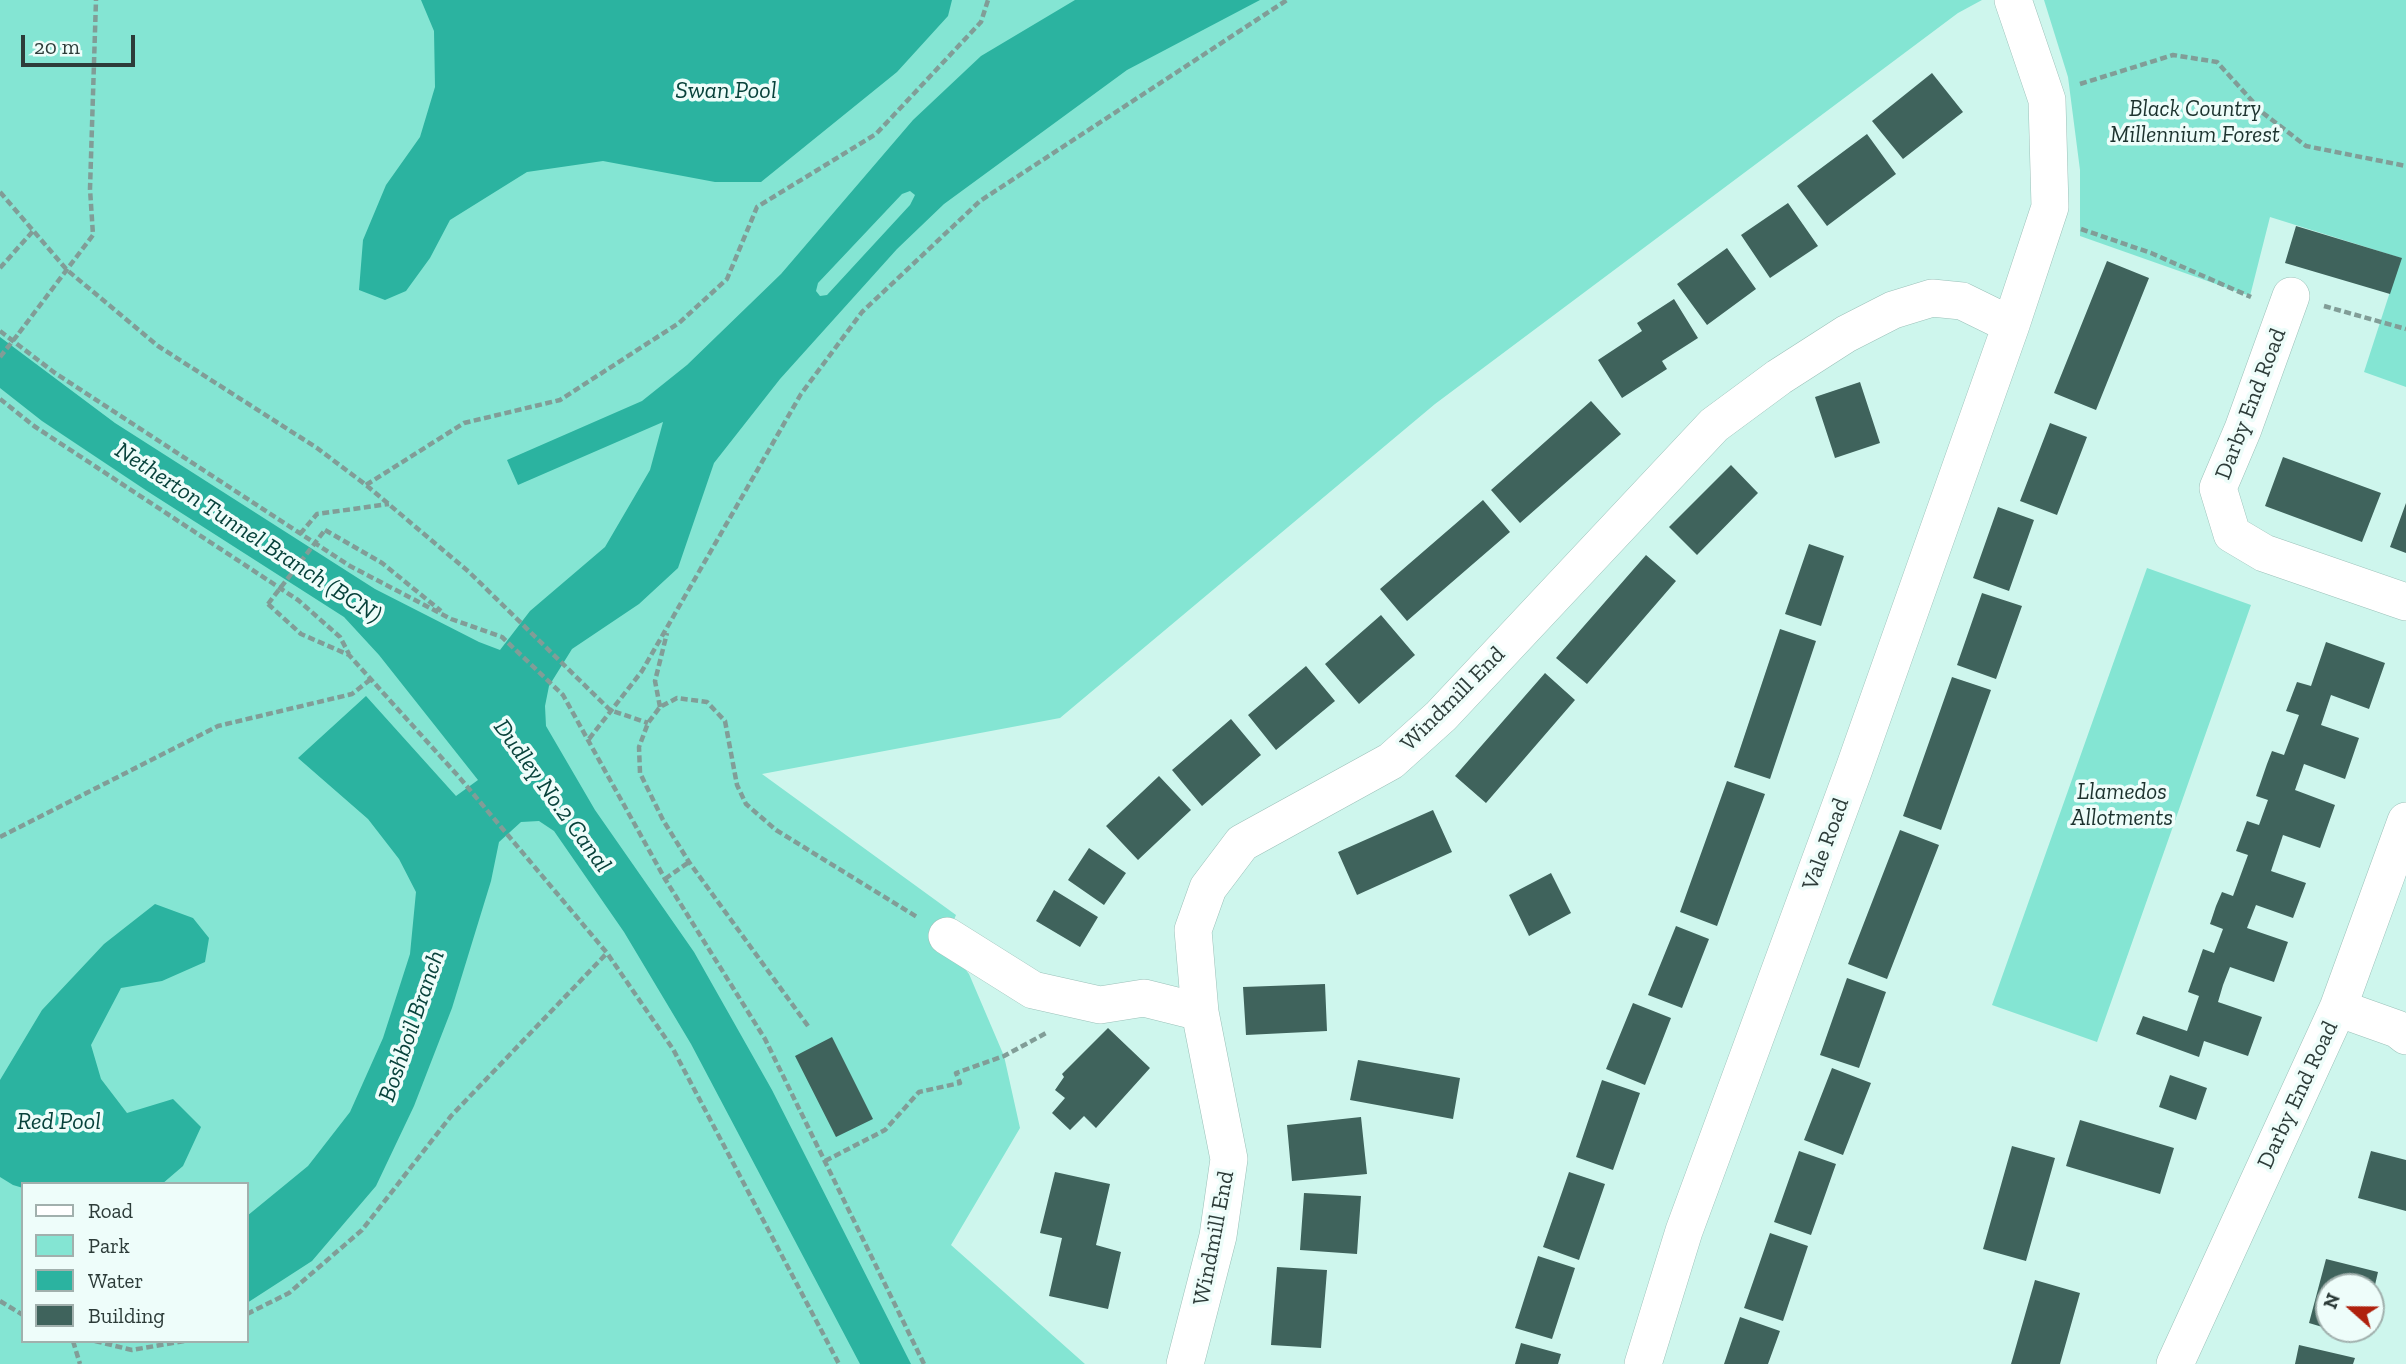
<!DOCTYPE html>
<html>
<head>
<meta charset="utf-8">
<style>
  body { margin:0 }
  #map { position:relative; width:2406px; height:1364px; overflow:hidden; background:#cef6ed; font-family:"Zilla Slab",serif }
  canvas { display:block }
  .legend { position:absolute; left:21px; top:1182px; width:228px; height:161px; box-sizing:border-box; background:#eefdfa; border:2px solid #a1b0ad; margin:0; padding:9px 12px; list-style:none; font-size:21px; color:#2d3c39 }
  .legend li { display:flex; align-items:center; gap:14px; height:35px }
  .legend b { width:35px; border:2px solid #a1b0ad }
  .north { position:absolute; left:2315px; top:1273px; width:70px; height:70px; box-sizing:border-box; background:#eefdfa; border:2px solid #a1b0ad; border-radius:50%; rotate:291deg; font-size:19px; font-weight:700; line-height:28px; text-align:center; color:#2d3c39 }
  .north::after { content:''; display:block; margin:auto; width:24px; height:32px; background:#af210d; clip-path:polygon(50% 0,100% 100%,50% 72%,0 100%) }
  .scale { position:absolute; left:21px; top:35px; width:114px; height:32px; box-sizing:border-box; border:4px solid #2d3c39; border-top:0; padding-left:9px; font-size:21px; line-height:24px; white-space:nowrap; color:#2d3c39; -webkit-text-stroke:5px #eefdfa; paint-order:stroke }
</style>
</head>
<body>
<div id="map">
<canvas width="2406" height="1364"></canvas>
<ul class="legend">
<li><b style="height:9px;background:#fff"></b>Road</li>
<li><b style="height:19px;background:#84e5d3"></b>Park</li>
<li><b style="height:19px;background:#2bb3a0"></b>Water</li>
<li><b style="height:19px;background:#3f635c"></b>Building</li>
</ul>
<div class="north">N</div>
<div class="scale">20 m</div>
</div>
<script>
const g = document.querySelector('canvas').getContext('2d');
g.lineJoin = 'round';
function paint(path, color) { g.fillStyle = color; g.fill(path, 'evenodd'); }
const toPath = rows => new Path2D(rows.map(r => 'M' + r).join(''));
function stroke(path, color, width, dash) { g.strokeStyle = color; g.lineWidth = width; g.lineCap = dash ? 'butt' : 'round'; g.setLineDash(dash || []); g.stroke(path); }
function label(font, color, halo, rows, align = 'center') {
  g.font = font + ' "Zilla Slab",serif'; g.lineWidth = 7; g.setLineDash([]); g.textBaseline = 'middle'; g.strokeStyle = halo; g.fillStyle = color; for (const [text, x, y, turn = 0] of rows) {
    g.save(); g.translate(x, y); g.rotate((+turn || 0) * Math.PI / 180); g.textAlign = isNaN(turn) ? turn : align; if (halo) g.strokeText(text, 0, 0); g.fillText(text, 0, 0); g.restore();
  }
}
paint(toPath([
  [0,0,1982,0,1958,13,1435,404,1060,718,762,774,956,915,944,942,969,974,1004,1056,1020,1128,951,1245,1085,1364,0,1364],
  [23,1184,247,1184,247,1341,23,1341],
  [2044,0,2406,0,2406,387,2364,372,2401,258,2270,217,2250,296,2080,236,2080,170,2068,77],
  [2147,568,2251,605,2097,1042,1992,1005]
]), '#84e5d3');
paint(toPath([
  [421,0,952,0,948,16,897,72,761,182,715,182,603,161,527,172,450,220,430,258,406,291,385,300,359,290,363,240,386,185,420,137,435,87,434,31],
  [1075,0,1260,0,1127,70,944,204,897,249,780,379,714,463,678,568,639,604,572,649,549,686,545,706,546,726,595,810,694,952,772,1090,911,1364,860,1364,691,1044,624,932,554,831,539,821,521,822,499,842,491,881,452,1008,414,1106,376,1186,312,1261,247,1303,247,1216,308,1166,350,1112,383,1038,410,954,416,892,399,859,368,819,298,758,366,696,456,796,478,780,379,655,344,617,147,491,42,421,0,388,0,337,115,423,375,589,479,642,500,650,530,611,605,547,650,470,663,422,518,485,507,460,642,401,687,365,781,274,913,120,981,56],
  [910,191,915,195,910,205,827,295,820,296,816,291,818,283,902,194],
  [155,904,193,918,209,938,205,962,162,981,121,988,91,1045,101,1079,127,1113,173,1099,201,1127,183,1166,162,1184,23,1184,23,1188,13,1185,0,1177,0,1080,42,1010,104,944]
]), '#2bb3a0');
paint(toPath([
  [1932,73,1963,112,1903,159,1872,121],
  [1867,134,1896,174,1827,226,1797,186],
  [1788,203,1818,246,1770,278,1741,235],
  [2296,226,2402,258,2390,294,2285,263],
  [1727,248,1756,289,1707,325,1677,284],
  [2107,261,2149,278,2096,410,2054,393],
  [1674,299,1698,338,1662,361,1667,369,1622,398,1598,360,1642,331,1637,323],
  [1860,382,1880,443,1835,458,1815,397],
  [1591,401,1621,434,1520,523,1491,490],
  [2050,423,2087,437,2057,515,2020,501],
  [2283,457,2381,493,2362,542,2265,506],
  [1731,465,1758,493,1697,555,1669,527],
  [1483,500,1510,532,1407,621,1380,589],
  [2406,503,2406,553,2390,547],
  [1998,507,2034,520,2009,591,1973,578],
  [1809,544,1844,556,1821,626,1785,614],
  [1646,555,1676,581,1587,684,1556,658],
  [1982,593,2022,606,1996,679,1957,665],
  [1381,615,1415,655,1359,704,1325,664],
  [1780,629,1816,641,1770,779,1734,767],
  [2326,642,2385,663,2369,709,2331,695,2321,725,2359,738,2345,779,2304,764,2295,790,2335,805,2320,848,2283,835,2271,871,2306,883,2293,918,2256,905,2247,928,2288,942,2274,982,2230,967,2223,985,2218,1002,2262,1017,2248,1056,2204,1041,2199,1057,2136,1034,2143,1016,2187,1031,2199,996,2188,992,2194,975,2203,949,2214,953,2223,929,2210,924,2216,906,2222,892,2233,896,2248,855,2236,851,2247,821,2259,825,2268,800,2256,796,2267,764,2272,751,2284,755,2299,715,2286,711,2297,682,2311,686],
  [1306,666,1335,701,1276,750,1248,715],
  [1545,673,1575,700,1486,803,1455,776],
  [1952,677,1991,690,1941,830,1903,816],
  [1231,719,1261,755,1202,806,1172,770],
  [1159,776,1191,810,1138,860,1106,826],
  [1727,781,1765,794,1717,926,1680,912],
  [1433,810,1452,852,1357,895,1338,852],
  [1900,830,1939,845,1887,979,1848,964],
  [1089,848,1126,873,1104,905,1068,880],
  [1551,873,1571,913,1529,936,1509,895],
  [1054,890,1098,917,1080,947,1036,921],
  [1676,926,1709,939,1682,1008,1648,995],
  [1847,978,1886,992,1859,1068,1820,1055],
  [1325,984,1327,1031,1246,1035,1243,987],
  [1633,1003,1671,1018,1645,1085,1606,1069],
  [1108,1028,1150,1068,1096,1128,1084,1116,1070,1130,1052,1113,1065,1098,1055,1090,1064,1077,1062,1074],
  [832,1037,873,1119,836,1137,795,1056],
  [1358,1060,1460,1078,1453,1119,1350,1100],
  [1832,1068,1871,1083,1843,1155,1804,1140],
  [2170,1075,2207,1088,2196,1120,2159,1107],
  [1602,1080,1640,1093,1613,1170,1576,1157],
  [1361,1117,1367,1174,1292,1181,1287,1125],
  [2080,1120,2174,1148,2160,1194,2066,1166],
  [2012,1146,2055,1158,2026,1261,1983,1249],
  [1799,1151,1836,1164,1811,1235,1774,1222],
  [2371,1151,2406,1160,2406,1211,2358,1198],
  [1055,1172,1110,1184,1096,1245,1121,1252,1108,1309,1049,1296,1062,1238,1040,1233],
  [1569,1172,1605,1184,1579,1260,1543,1247],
  [1304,1193,1361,1196,1357,1254,1300,1250],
  [1770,1233,1808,1246,1783,1321,1744,1308],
  [1538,1256,1575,1268,1552,1339,1515,1328],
  [2326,1259,2378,1272,2372,1298,2371,1287,2329,1287,2329,1329,2309,1323],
  [1277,1267,1327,1270,1321,1348,1271,1345],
  [2035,1280,2080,1293,2060,1364,2011,1364],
  [1740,1317,1780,1331,1768,1364,1724,1364],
  [2334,1329,2364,1329,2362,1337],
  [1521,1343,1561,1354,1558,1364,1515,1364],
  [2299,1345,2355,1358,2353,1364,2295,1364]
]), '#3f635c');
const minor = toPath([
  [2291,296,2243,429,2218,488,2232,534,2264,553,2406,602],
  [947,936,1033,990,1100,1005,1144,998,1200,1012],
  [2338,1008,2397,1029,2406,1036],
  [1185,1364,1218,1236,1229,1159,1200,1012,1193,930,1208,888,1242,843,1391,761,1441,716,1714,425,1779,377,1846,334,1893,310,1932,298,1962,301,2011,325],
  [1643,1364,1684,1231,1854,769,2011,325,2050,207,2047,100,2013,0],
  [2175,1364,2338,1008,2406,821]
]);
stroke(minor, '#9bc1b9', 38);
stroke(toPath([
  [2080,84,2173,55,2217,62,2263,113,2306,146,2406,166],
  [0,192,67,270,158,346,317,448,366,485,469,572,610,710,648,723],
  [2081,229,2151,253,2251,297],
  [0,268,33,231],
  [2324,306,2406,329],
  [0,331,55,373,350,566,451,619,502,637,563,695,665,879,765,1039,924,1364],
  [19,333,93,235,90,189,96,0],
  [0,399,34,426,298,600,340,637,349,654],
  [366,485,464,423,560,400,679,323,727,279,757,207,876,134,981,22,988,0],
  [325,530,382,563,441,611],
  [300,534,317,514,389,504],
  [268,604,301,634,349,655,459,777,607,953,673,1049,839,1364],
  [660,707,655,681,667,633],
  [589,739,642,671,801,394,862,312,980,201,1287,0],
  [0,837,218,726,352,694,371,679],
  [665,879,689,862],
  [808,1026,689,862,663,820,640,773,639,747,648,723,660,707,677,698,707,702,725,721,737,785,746,804,776,830,917,917],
  [825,1161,885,1130,919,1092,960,1083,956,1073,1004,1056,1048,1032],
  [0,1301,23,1315],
  [247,1314,289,1293,362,1230,451,1116,607,953],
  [73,1341,80,1364],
  [95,1341,132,1350,184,1341]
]), '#819d97', 4.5, [7, 3.5]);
stroke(minor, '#fff', 37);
stroke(toPath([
  [0,357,19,333],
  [268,604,325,530]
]), '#819d97', 4.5, [7, 3.5]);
label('italic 23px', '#1c322e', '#eefdfa', [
  ["Black Country",2195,109],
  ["Millennium Forest",2195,135],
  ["Llamedos",2122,792],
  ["Allotments",2122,818]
]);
label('23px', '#2d3c39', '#eefdfa', [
  ["Darby End Road",2251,404,-69],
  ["Windmill End",1453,699,-45],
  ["Vale Road",1826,844,-70],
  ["Darby End Road",2298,1095,-65],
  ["Windmill End",1214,1238,-79]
]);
label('italic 24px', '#08423b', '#eefdfa', [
  ["Swan Pool",726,91],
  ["Netherton Tunnel Branch (BCN)",248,533,33],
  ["Dudley No.2 Canal",552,796,54],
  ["Boshboil Branch",412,1026,-71],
  ["Red Pool",59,1122]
]);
</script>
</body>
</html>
